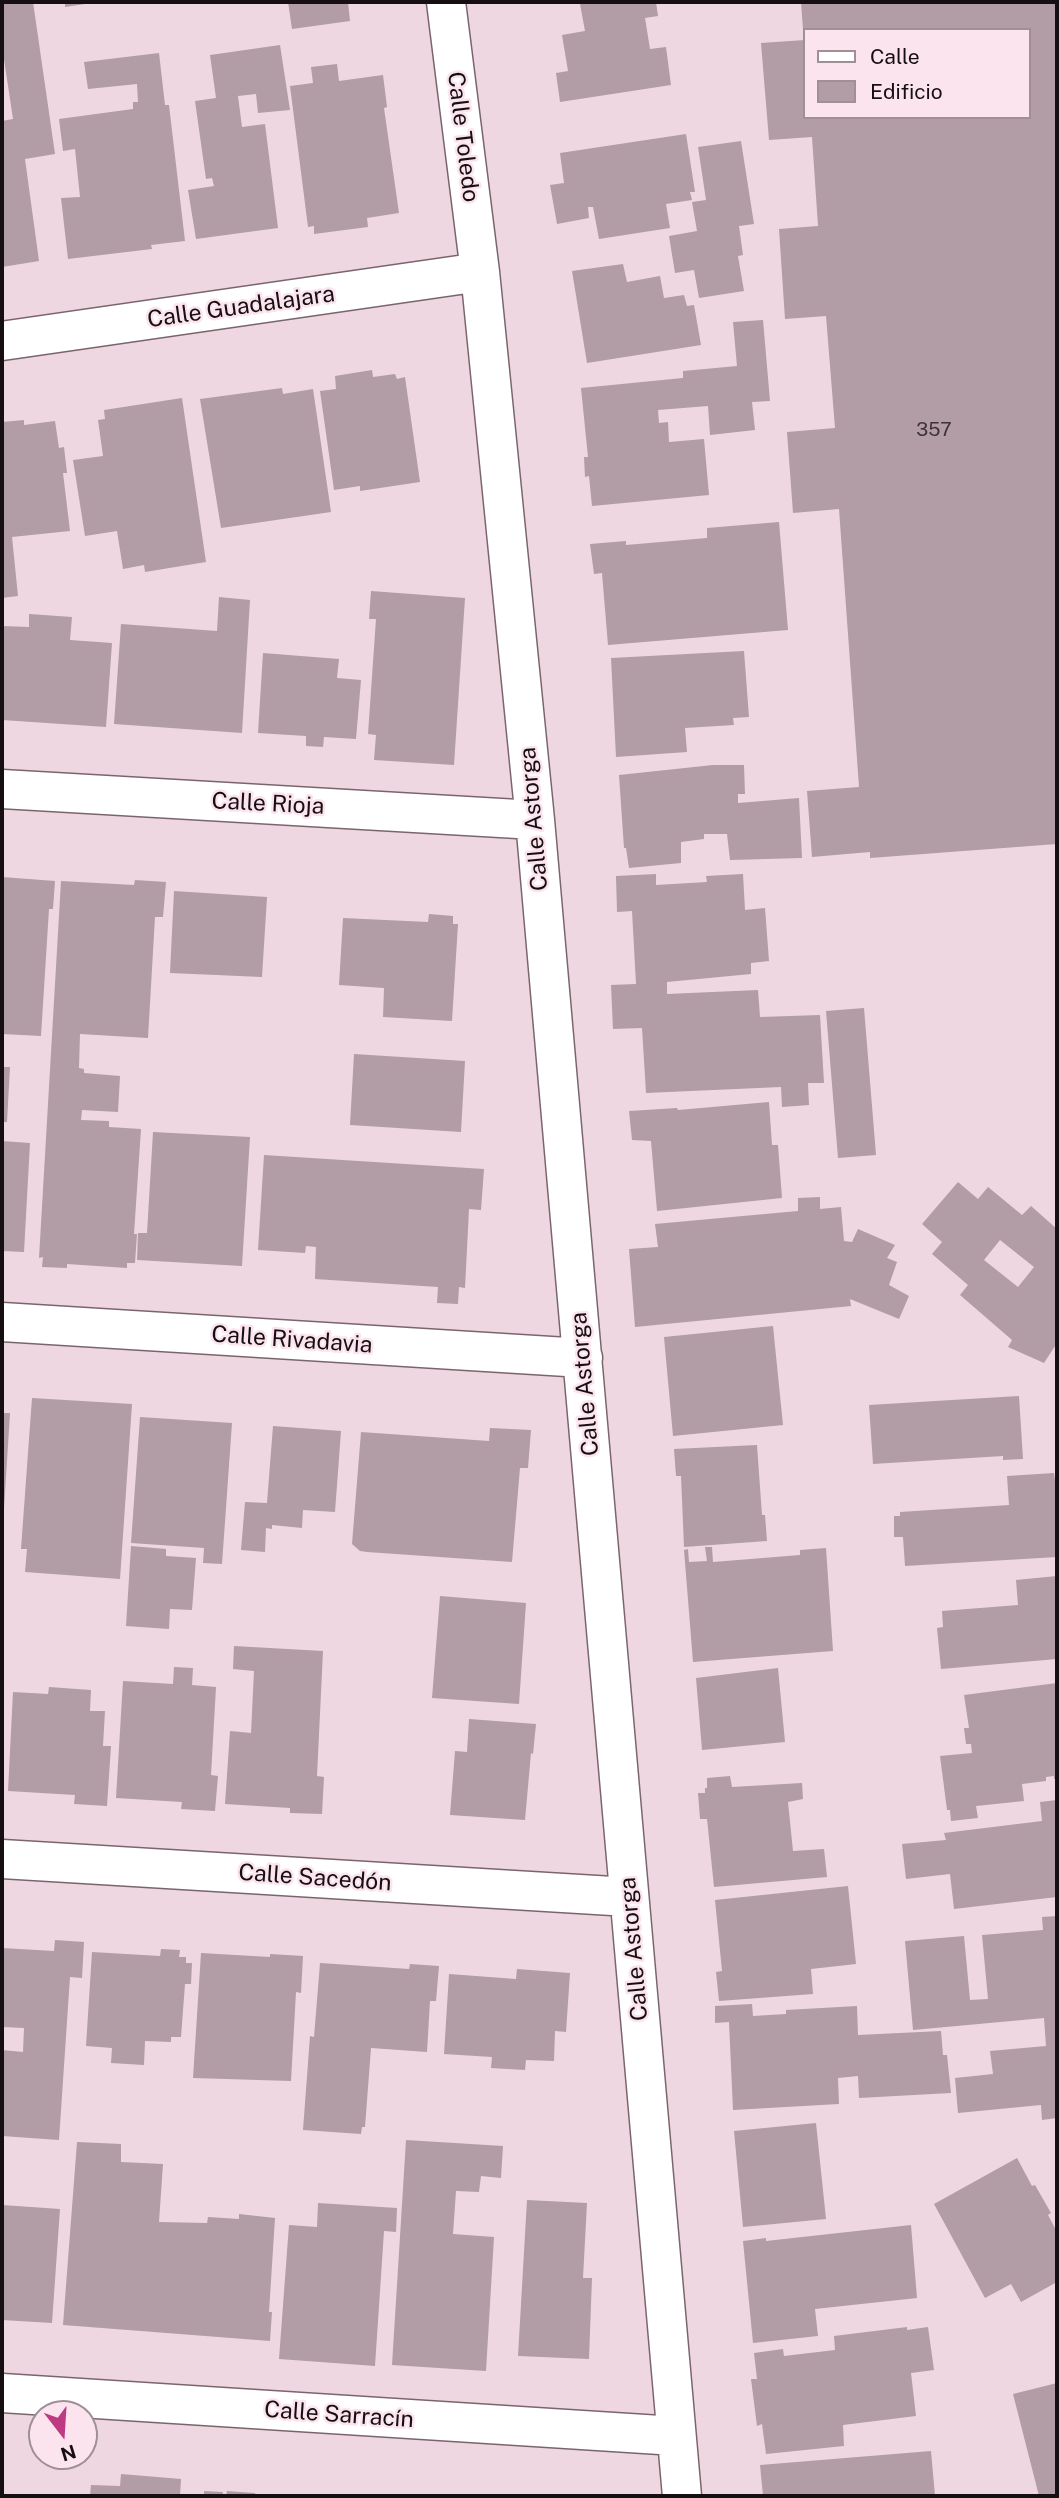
<!DOCTYPE html>
<html>
<head>
<meta charset="utf-8">
<style>
  body { margin:0 }
  #map { position:relative; width:1059px; height:2498px; overflow:hidden; background:#eed7e1; font-family:"Public Sans",sans-serif }
  canvas { display:block }
  .frame { position:absolute; inset:0; border:4px solid #160f12; pointer-events:none }
  .legend { position:absolute; left:803px; top:28px; width:228px; height:91px; box-sizing:border-box; background:#fce4ee; border:2px solid #a08f96; margin:0; padding:9px 12px; list-style:none; font-size:21px; color:#160f12 }
  .legend li { display:flex; align-items:center; gap:14px; height:35px }
  .legend b { width:35px; border:2px solid #a08f96 }
  .north { position:absolute; left:28px; top:2400px; width:70px; height:70px; box-sizing:border-box; background:#fce4ee; border:2px solid #a08f96; border-radius:50%; rotate:163deg; font-size:19px; font-weight:700; line-height:28px; text-align:center; color:#160f12 }
  .north::after { content:''; display:block; margin:auto; width:24px; height:32px; background:#be3b82; clip-path:polygon(50% 0,100% 100%,50% 72%,0 100%) }
</style>
</head>
<body>
<div id="map">
<canvas width="1059" height="2498"></canvas>
<div class="frame"></div>
<ul class="legend">
<li><b style="height:9px;background:#fff"></b>Calle</li>
<li><b style="height:19px;background:#b29ca5"></b>Edificio</li>
</ul>
<div class="north">N</div>
</div>
<script>
const g = document.querySelector('canvas').getContext('2d');
g.lineJoin = 'round';
function paint(path, color) { g.fillStyle = color; g.fill(path, 'evenodd'); }
const toPath = rows => new Path2D(rows.map(r => 'M' + r).join(''));
function stroke(path, color, width, dash) { g.strokeStyle = color; g.lineWidth = width; g.lineCap = dash ? 'butt' : 'round'; g.setLineDash(dash || []); g.stroke(path); }
function label(font, color, halo, rows, align = 'center') {
  g.font = font + ' "Public Sans",sans-serif'; g.lineWidth = 5; g.setLineDash([]); g.textBaseline = 'middle'; g.strokeStyle = halo; g.fillStyle = color; for (const [text, x, y, turn = 0] of rows) {
    g.save(); g.translate(x, y); g.rotate((+turn || 0) * Math.PI / 180); g.textAlign = isNaN(turn) ? turn : align; if (halo) g.strokeText(text, 0, 0); g.fillText(text, 0, 0); g.restore();
  }
}
paint(toPath([
  [2,2,33,2,55,154,25,159,39,261,2,267,2,121,13,119,2,46],
  [65,2,92,2,92,3,65,7],
  [288,2,348,2,350,21,292,29],
  [593,2,656,2,658,16,645,18,650,49,666,47,671,85,560,102,556,73,568,71,562,35,585,31,580,4],
  [801,2,1057,2,1057,844,870,858,870,852,812,857,807,791,859,787,839,509,793,513,787,432,835,428,826,316,785,319,779,229,818,226,812,137,769,140,761,43,805,40,805,117,1029,117,1029,30,803,30],
  [280,45,290,110,258,113,256,94,238,96,242,127,265,124,278,228,196,239,188,190,214,186,212,178,206,179,195,101,216,98,210,55],
  [159,53,165,105,169,105,185,241,151,245,152,249,68,259,61,198,80,197,75,149,63,151,59,119,133,109,133,102,138,102,137,84,88,89,84,62],
  [337,64,339,81,383,75,387,107,384,108,399,213,367,218,368,227,314,234,314,226,308,227,290,86,313,83,311,67],
  [686,134,695,192,690,192,692,200,666,204,670,228,599,239,593,207,588,207,589,218,557,224,550,185,564,183,560,153],
  [741,141,754,224,739,226,743,255,738,256,744,291,699,298,694,270,675,273,669,236,697,231,692,202,706,200,698,147],
  [623,264,627,282,660,276,664,298,684,295,687,306,694,305,701,345,587,363,572,271],
  [763,320,770,401,752,402,755,430,710,435,708,406,658,410,659,423,668,422,669,442,704,439,709,495,592,506,589,476,585,477,584,457,588,457,581,388,683,378,683,371,737,366,733,322],
  [372,370,373,377,395,374,397,379,405,377,420,482,360,491,360,486,334,490,320,391,336,389,335,376],
  [282,388,283,394,313,389,331,512,221,528,200,399],
  [182,398,206,562,145,572,144,565,123,569,117,531,85,536,73,460,103,456,98,420,105,419,104,410],
  [24,420,24,425,55,421,59,448,64,447,67,473,63,473,70,531,12,537,18,596,2,598,2,422],
  [779,522,788,630,608,645,602,573,594,574,590,544,626,541,626,545,707,538,707,528],
  [371,591,465,598,454,765,374,760,376,735,368,734,376,619,369,619],
  [219,597,250,600,242,733,114,724,121,624,217,631],
  [29,614,72,617,70,640,112,643,106,727,2,720,2,626,29,627],
  [744,651,749,717,733,718,734,725,685,728,687,752,616,757,611,658],
  [263,653,339,659,337,678,361,680,356,739,324,737,323,747,306,746,306,736,258,733],
  [713,765,744,765,745,794,738,794,738,803,799,798,802,858,730,860,727,834,704,834,704,839,681,842,681,863,629,868,626,848,624,848,619,775],
  [656,874,656,885,707,882,706,876,743,874,745,910,765,908,769,961,751,963,751,974,667,982,667,994,758,990,760,1017,820,1015,824,1083,808,1083,809,1105,782,1107,781,1087,646,1093,642,1028,613,1029,611,985,636,984,632,911,617,912,616,876],
  [2,877,55,881,53,909,49,909,41,1036,2,1034],
  [135,880,166,882,163,917,155,917,148,1038,80,1034,79,1068,84,1069,84,1073,120,1076,118,1112,82,1110,81,1120,109,1121,109,1127,141,1129,134,1234,137,1234,135,1263,127,1263,127,1268,67,1264,67,1268,42,1267,43,1257,39,1258,61,881,134,885],
  [174,891,267,897,262,977,170,973],
  [429,914,453,916,453,924,458,924,452,1021,383,1017,384,988,339,985,343,918,428,922],
  [864,1008,876,1155,838,1158,826,1011],
  [354,1054,465,1061,461,1132,350,1125],
  [2,1067,10,1067,7,1122,2,1122],
  [769,1102,772,1145,778,1145,782,1198,657,1211,651,1141,632,1140,629,1111,677,1108,678,1110],
  [153,1132,250,1137,242,1266,137,1260,138,1233,147,1233],
  [2,1141,30,1143,24,1252,2,1251],
  [264,1155,484,1169,481,1210,469,1209,465,1288,459,1287,458,1304,437,1303,438,1287,315,1279,316,1247,306,1246,305,1253,258,1250],
  [958,1182,978,1199,988,1187,1022,1215,1031,1206,1057,1229,1057,1343,1044,1363,1008,1347,1012,1340,960,1295,968,1285,932,1254,942,1242,922,1224],
  [1000,1240,1034,1267,1018,1287,984,1260],
  [820,1197,820,1209,841,1207,844,1241,852,1242,858,1229,895,1245,887,1258,897,1262,889,1285,909,1296,899,1319,850,1299,851,1306,635,1327,629,1249,658,1247,655,1224,798,1211,798,1198],
  [773,1326,783,1425,673,1436,664,1337],
  [1019,1396,1023,1459,1003,1460,1003,1456,873,1464,869,1405],
  [32,1398,132,1404,120,1579,25,1572,27,1549,21,1549],
  [2,1413,10,1413,4,1509,2,1509],
  [140,1417,232,1423,222,1564,203,1563,204,1548,131,1543],
  [273,1426,341,1431,335,1512,303,1510,302,1528,272,1525,272,1529,266,1528,265,1552,241,1550,245,1502,267,1503],
  [490,1428,531,1430,528,1468,520,1468,512,1562,367,1552,360,1551,352,1544,361,1432,489,1441],
  [757,1445,762,1515,765,1515,767,1541,684,1547,681,1476,676,1476,674,1449],
  [1054,1473,1057,1497,1057,1557,905,1566,903,1537,894,1537,894,1516,900,1516,900,1512,1009,1505,1007,1476],
  [131,1546,166,1549,166,1556,196,1558,192,1610,170,1609,169,1629,126,1626],
  [705,1547,712,1547,713,1562,800,1555,800,1550,826,1548,833,1651,693,1662,684,1550,688,1549,689,1562,707,1561],
  [1057,1576,1057,1659,941,1669,937,1628,943,1627,942,1611,1018,1605,1016,1580],
  [440,1596,526,1603,519,1704,432,1698],
  [234,1646,323,1651,317,1776,324,1777,322,1814,290,1813,290,1808,225,1804,230,1731,251,1733,254,1671,233,1669],
  [174,1667,193,1668,192,1685,216,1687,211,1775,218,1776,215,1811,181,1809,182,1802,116,1798,123,1681,173,1684],
  [778,1668,785,1742,702,1750,696,1678],
  [1057,1683,1057,1779,1054,1779,1054,1776,1046,1777,1046,1781,1022,1784,1024,1801,976,1806,978,1818,951,1821,950,1810,947,1810,940,1756,972,1753,971,1744,966,1744,964,1728,969,1728,964,1695],
  [49,1687,91,1690,90,1711,105,1711,103,1746,111,1746,107,1806,74,1804,75,1795,8,1791,13,1692,48,1694],
  [469,1719,536,1724,533,1754,531,1753,525,1820,450,1815,455,1751,467,1752],
  [730,1776,732,1787,802,1783,803,1799,788,1802,793,1851,824,1849,827,1877,714,1887,707,1819,700,1819,698,1793,705,1793,705,1788,707,1788,707,1778],
  [1057,1800,1057,1897,954,1909,950,1874,906,1879,902,1844,946,1840,944,1833,1042,1821,1040,1802],
  [848,1886,856,1964,811,1969,813,1994,719,2001,716,1972,722,1971,715,1900],
  [1057,1916,1057,2118,1042,2120,1041,2105,958,2113,955,2078,993,2074,990,2051,1046,2046,1044,2018,913,2030,905,1941,964,1936,970,2000,988,1999,982,1935,1043,1930,1042,1917],
  [55,1940,84,1942,82,1978,70,1977,59,2140,2,2136,2,2050,23,2052,24,2028,2,2027,2,1948,54,1951],
  [161,1949,180,1950,179,1957,186,1957,186,1963,192,1963,191,1984,185,1984,181,2037,171,2037,171,2042,145,2041,144,2065,111,2063,112,2048,86,2046,92,1952,160,1956],
  [201,1953,270,1957,270,1954,303,1956,301,1993,296,1992,291,2081,193,2078],
  [320,1963,409,1969,410,1964,439,1966,436,2001,430,2001,427,2052,371,2048,365,2127,362,2127,361,2134,303,2130,310,2036,314,2037],
  [517,1969,570,1973,566,2032,555,2031,554,2061,526,2060,525,2070,491,2068,492,2057,444,2054,449,1974,516,1979],
  [752,2004,753,2016,786,2014,786,2010,857,2006,858,2035,941,2031,943,2055,947,2055,951,2093,859,2098,858,2076,838,2078,839,2104,733,2110,729,2022,715,2023,715,2006],
  [816,2123,826,2219,743,2227,734,2131],
  [406,2140,503,2146,501,2178,481,2176,479,2192,456,2191,453,2234,494,2237,486,2371,392,2365],
  [77,2142,121,2144,121,2162,163,2164,159,2222,207,2223,208,2217,239,2219,239,2214,275,2218,269,2312,272,2312,270,2341,63,2325],
  [1017,2158,1032,2186,1035,2185,1051,2213,1048,2215,1057,2232,1057,2282,1021,2302,1011,2284,985,2298,934,2204],
  [527,2200,587,2203,583,2278,592,2278,589,2359,518,2356],
  [318,2203,397,2208,396,2232,384,2231,375,2366,279,2359,289,2225,317,2227],
  [2,2205,60,2209,52,2323,2,2320],
  [911,2225,917,2298,815,2309,818,2336,753,2343,743,2241,766,2238,766,2241],
  [907,2327,907,2330,928,2327,934,2370,911,2373,916,2416,843,2425,844,2446,766,2454,762,2424,757,2426,751,2379,757,2379,754,2353,783,2349,784,2356,835,2350,834,2336],
  [1057,2383,1057,2496,1039,2496,1013,2394],
  [931,2451,935,2496,763,2496,760,2465],
  [121,2474,181,2479,180,2496,90,2496,91,2485,120,2486],
  [204,2491,223,2492,222,2496,204,2496],
  [227,2491,255,2493,256,2496,226,2496]
]), '#b29ca5');
const minor = toPath([
  [446,2,480,272,535,820,682,2496],
  [2,341,480,272],
  [2,789,535,820],
  [2,1322,583,1358],
  [2,1859,629,1897],
  [2,2393,676,2436]
]);
stroke(minor, '#7a656e', 41);
stroke(minor, '#fff', 38);
label('19px', '#3d3237', null, [
  ["357",934,430]
]);
label('23px', '#160f12', '#fce4ee', [
  ["Calle Toledo",463,137,83],
  ["Calle Guadalajara",241,307,-8],
  ["Calle Rioja",268,804,3],
  ["Calle Astorga",534,819,-95],
  ["Calle Rivadavia",292,1340,4],
  ["Calle Astorga",585,1384,-95],
  ["Calle Sacedón",315,1878,4],
  ["Calle Astorga",634,1949,-95],
  ["Calle Sarracín",339,2415,4]
]);
</script>
</body>
</html>
